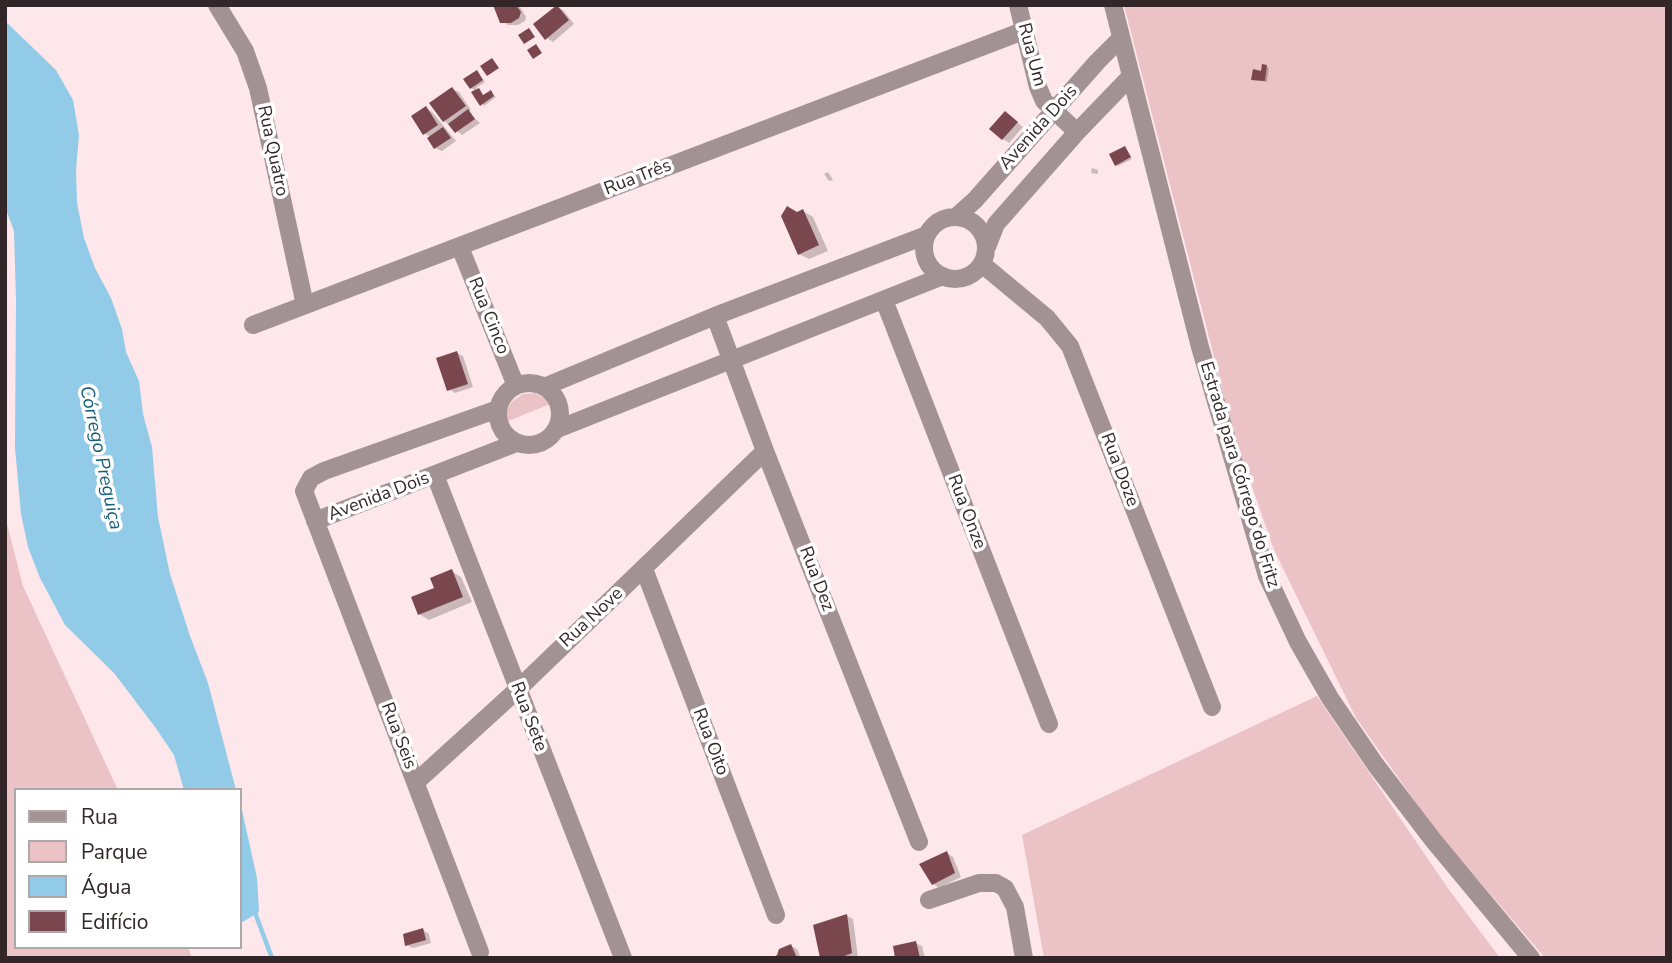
<!DOCTYPE html>
<html>
<head>
<meta charset="utf-8">
<style>
  body { margin:0 }
  #map { position:relative; width:1672px; height:963px; overflow:hidden; background:#fde7ea; font-family:"Nunito Sans",sans-serif }
  canvas { display:block }
  .frame { position:absolute; inset:0; border:7px solid #332628; pointer-events:none }
  .legend { position:absolute; left:14px; top:788px; width:228px; height:161px; box-sizing:border-box; background:#fff; border:2px solid #ada8a9; margin:0; padding:9px 12px; list-style:none; font-size:21px; color:#332628 }
  .legend li { display:flex; align-items:center; gap:14px; height:35px }
  .legend b { width:35px; border:2px solid #ada8a9 }
</style>
</head>
<body>
<div id="map">
<canvas width="1672" height="963"></canvas>
<div class="frame"></div>
<ul class="legend">
<li><b style="height:9px;background:#a29294"></b>Rua</li>
<li><b style="height:19px;background:#ebc3c7"></b>Parque</li>
<li><b style="height:19px;background:#92cbe7"></b>Água</li>
<li><b style="height:19px;background:#7a474f"></b>Edifício</li>
</ul>
</div>
<script>
const g = document.querySelector('canvas').getContext('2d');
g.lineJoin = 'round';
function paint(path, color) { g.fillStyle = color; g.fill(path, 'evenodd'); }
const toPath = rows => new Path2D(rows.map(r => 'M' + r).join(''));
function stroke(path, color, width, dash) { g.strokeStyle = color; g.lineWidth = width; g.lineCap = dash ? 'butt' : 'round'; g.setLineDash(dash || []); g.stroke(path); }
function label(font, color, halo, rows, align = 'center') {
  g.font = font + ' "Nunito Sans",sans-serif'; g.lineWidth = 7; g.setLineDash([]); g.textBaseline = 'middle'; g.strokeStyle = halo; g.fillStyle = color; for (const [text, x, y, turn = 0] of rows) {
    g.save(); g.translate(x, y); g.rotate((+turn || 0) * Math.PI / 180); g.textAlign = isNaN(turn) ? turn : align; if (halo) g.strokeText(text, 0, 0); g.fillText(text, 0, 0); g.restore();
  }
}
paint(toPath([
  [1124,5,1667,5,1667,958,1545,958,1433,827,1356,718,1274,550,1234,435],
  [535,393,546,399,550,404,506,422,505,415,511,402,523,394],
  [5,516,23,586,118,790,16,790,16,947,188,947,192,958,5,958],
  [1317,696,1447,887,1500,958,1044,958,1022,835]
]), '#ebc3c7');
paint(toPath([
  [5,21,56,70,73,100,79,135,76,170,77,203,84,238,95,268,111,298,122,329,126,352,139,381,143,414,152,447,158,517,170,574,190,636,208,683,236,790,184,790,174,755,155,727,114,673,65,625,40,578,28,547,21,514,15,448,16,299,14,231,5,207],
  [240,801,257,878,259,912,241,923]
]), '#92cbe7');
paint(toPath([
  [495,5,519,5,526,17,525,21,518,25,508,25,502,21],
  [557,7,563,10,574,24,553,42,547,38],
  [1267,67,1269,68,1267,82,1255,80],
  [479,74,485,82,476,88,484,97,491,92,496,97,484,106,476,91,471,88],
  [452,89,459,92,471,110,468,112,480,123,462,135,444,121],
  [426,108,432,112,456,141,442,151,435,148,431,137,425,134],
  [1006,113,1023,127,1009,143,1003,139],
  [1125,148,1132,159,1118,166,1116,164],
  [1092,168,1098,170,1098,174,1091,173],
  [828,172,833,180,829,181,824,174],
  [803,211,813,217,828,251,809,259,799,254,796,214],
  [457,353,463,356,473,387,455,393,449,389],
  [451,571,461,577,472,602,429,620,419,614],
  [947,853,953,857,961,877,939,888,933,884],
  [847,916,853,919,858,958,822,958],
  [423,930,429,934,431,943,413,948,407,945],
  [915,943,922,946,925,958,897,958],
  [791,946,797,949,801,958,775,958]
]), '#0003');
stroke(toPath([
  [254,910,272,958]
]), '#92cbe7', 4.5);
paint(toPath([
  [493,5,516,5,521,12,519,18,511,23,500,23],
  [557,5,569,20,545,40,533,24],
  [529,28,535,37,524,44,518,35],
  [536,44,542,53,533,59,527,50],
  [492,58,499,68,487,76,480,66],
  [1262,64,1267,65,1265,81,1251,80,1253,69,1261,71],
  [477,70,483,80,470,89,463,79],
  [452,87,466,106,443,122,429,103],
  [479,88,483,95,491,90,494,96,480,106,471,92],
  [426,106,438,125,423,135,411,116],
  [468,109,475,119,455,133,448,124],
  [1005,111,1018,122,1002,140,989,129],
  [443,127,451,138,434,149,427,138],
  [1125,146,1131,157,1115,166,1109,154],
  [787,206,797,212,803,209,819,245,798,255,781,216],
  [457,351,468,384,447,391,436,358],
  [452,569,463,597,418,615,411,597,434,588,430,578],
  [947,851,955,873,932,885,919,864],
  [847,914,852,953,840,958,820,958,813,925],
  [423,928,426,940,405,946,403,934],
  [916,941,920,958,895,958,893,946],
  [791,944,797,958,772,958,777,955,779,949]
]), '#7a474f');
stroke(toPath([
  [217,5,245,51,258,88,305,305],
  [1018,5,1038,87,1044,101,1077,132],
  [1113,5,1200,347,1267,576,1298,642,1330,698,1375,764,1433,840,1531,958],
  [957,216,975,200,1097,62,1120,39],
  '924 248a31 31 0 1 1 62 0a31 31 0 1 1-62 0Z',
  [460,247,516,386],
  [987,247,996,224,1077,132,1130,77],
  [982,264,1047,318,1070,346,1212,707],
  [884,300,1049,724],
  [715,316,765,451,919,842],
  [253,325,1023,31],
  '498 414a31 31 0 1 1 62 0a31 31 0 1 1-62 0Z',
  [544,387,715,316,927,235],
  [555,430,943,276],
  [435,475,623,958],
  [315,521,516,443],
  [644,569,776,915],
  [416,782,517,690,765,451],
  [929,900,979,883,996,883,1005,888,1015,907,1024,958],
  [480,952,304,491,311,478,324,471,498,409]
]), '#a29294', 18);
label('18px', '#332628', '#fff', [
  ["Rua Um",1031,55,75],
  ["Avenida Dois",1039,128,-48],
  ["Rua Quatro",272,151,78],
  ["Rua Três",638,178,-21],
  ["Rua Cinco",488,316,68],
  ["Rua Doze",1119,470,69],
  ["Estrada para Córrego do Fritz",1239,475,73],
  ["Avenida Dois",379,497,-21],
  ["Rua Onze",966,512,69],
  ["Rua Dez",816,579,69],
  ["Rua Nove",592,618,-43],
  ["Rua Sete",528,717,69],
  ["Rua Seis",398,736,69],
  ["Rua Oito",710,742,69]
]);
label('italic 19px', '#175e7a', '#fff', [
  ["Córrego Preguiça",100,458,78]
]);
</script>
</body>
</html>
